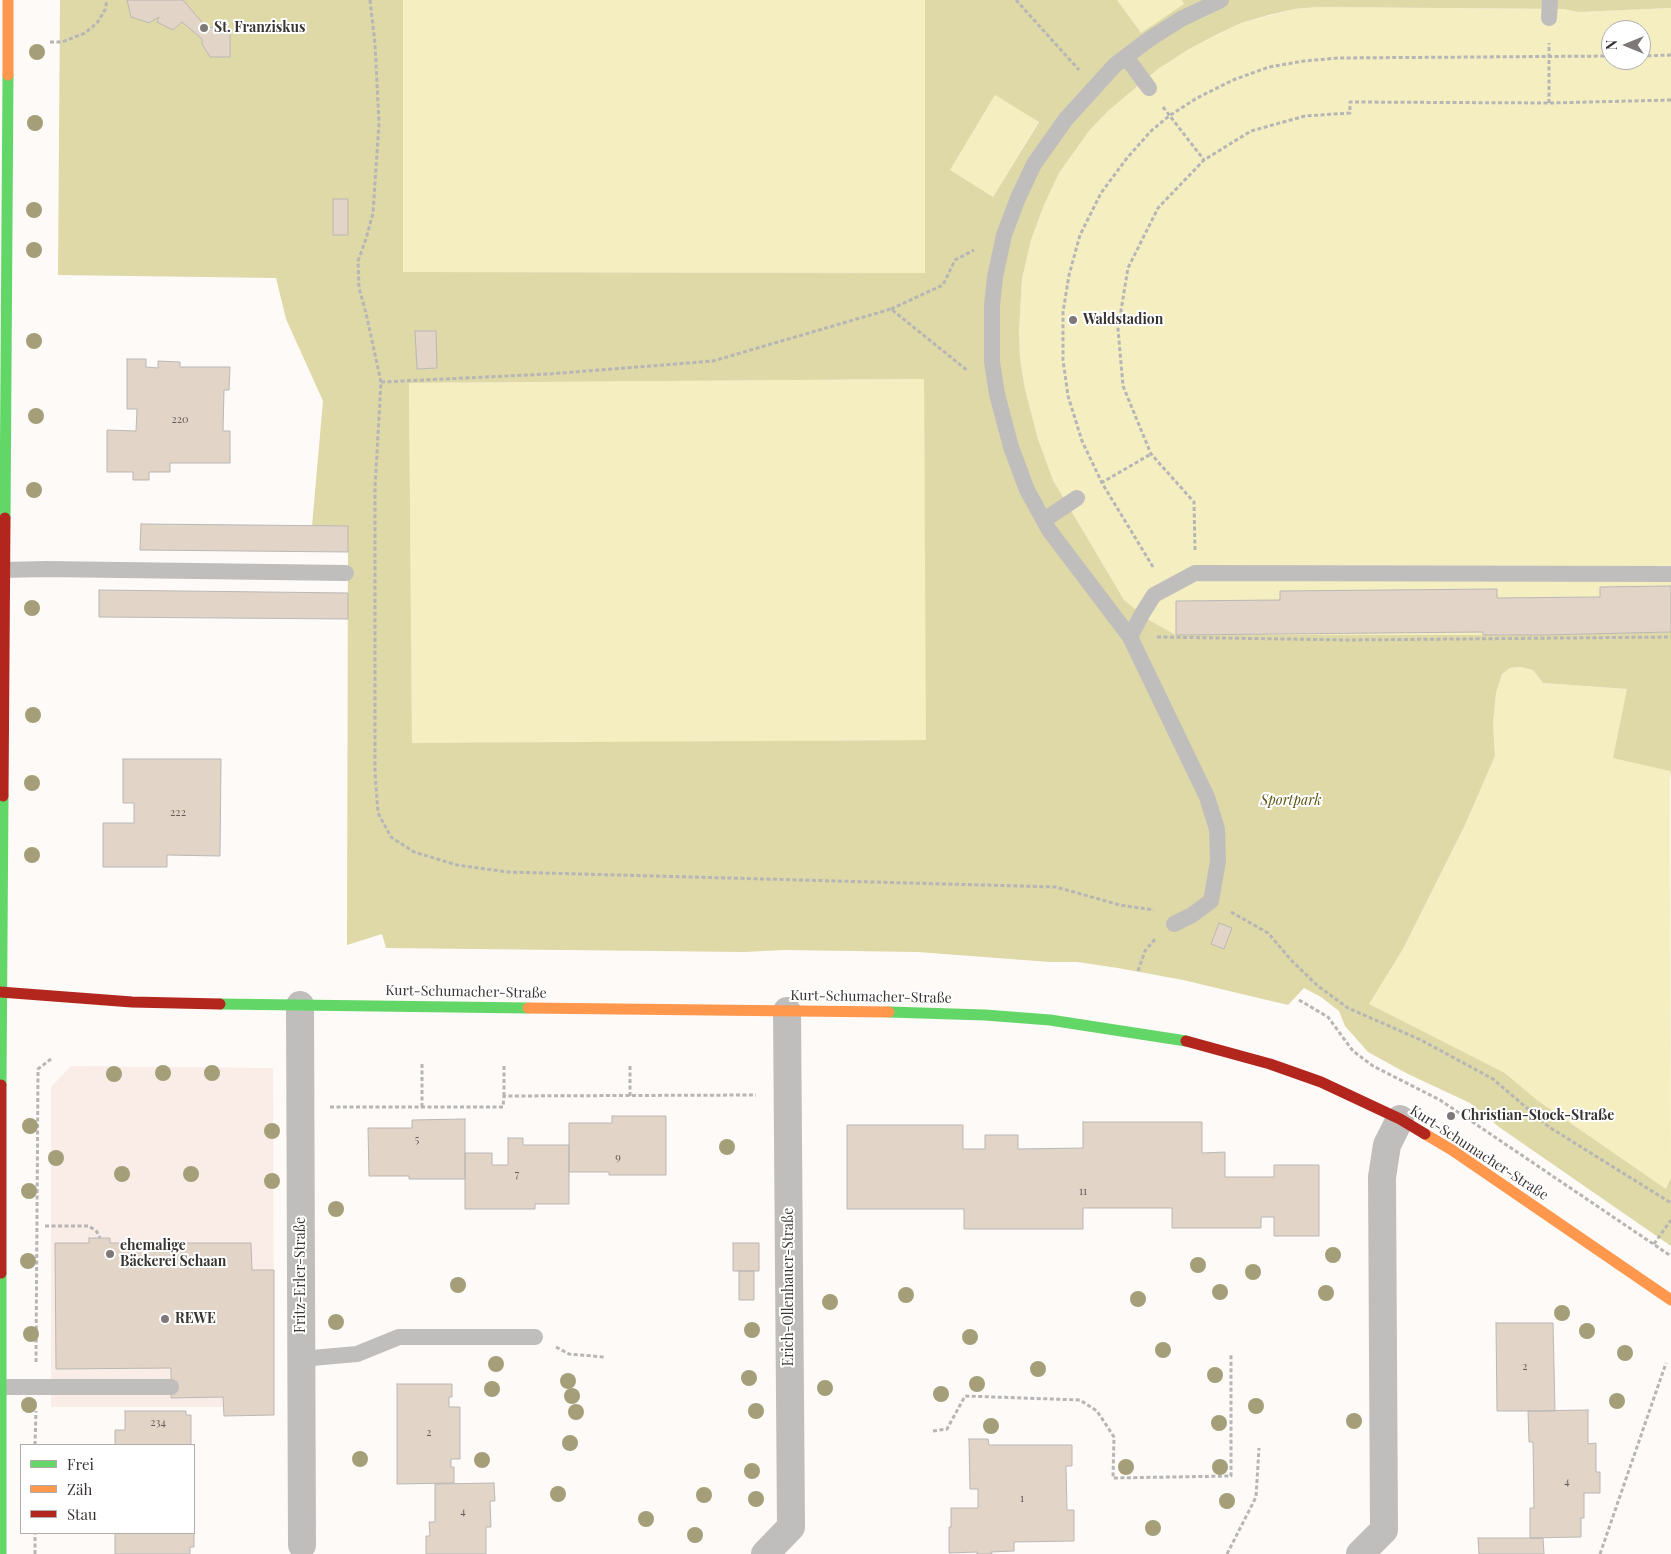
<!DOCTYPE html>
<html>
<head>
<meta charset="utf-8">
<style>
  body { margin:0 }
  #map { position:relative; width:1671px; height:1554px; overflow:hidden; background:#fdfaf8; font-family:"Playfair Display",serif }
  canvas { display:block }
  .legend { position:absolute; left:20px; top:1444px; width:175px; height:90px; box-sizing:border-box; background:#fff; border:1px solid #b0aead; margin:0; padding:6px 9px; list-style:none; font-size:15px; color:#393433 }
  .legend li { display:flex; align-items:center; gap:10px; height:25px }
  .legend b { width:25px; border:1px solid #b0aead }
  .north { position:absolute; left:1601px; top:20px; width:50px; height:50px; box-sizing:border-box; background:#fff; border:1px solid #b0aead; border-radius:50%; rotate:270deg; font-size:14px; font-weight:700; line-height:20px; text-align:center; color:#393433 }
  .north::after { content:''; display:block; margin:auto; width:18px; height:22px; background:#7e7978; clip-path:polygon(50% 0,100% 100%,50% 72%,0 100%) }
</style>
</head>
<body>
<div id="map">
<canvas width="1671" height="1554"></canvas>
<ul class="legend">
<li><b style="height:6px;background:#63d668"></b>Frei</li>
<li><b style="height:6px;background:#ff974d"></b>Zäh</li>
<li><b style="height:6px;background:#b3261e"></b>Stau</li>
</ul>
<div class="north">N</div>
</div>
<script>
const g = document.querySelector('canvas').getContext('2d');
g.lineJoin = 'round';
function paint(path, color) { g.fillStyle = color; g.fill(path, 'evenodd'); }
const toPath = rows => new Path2D(rows.map(r => 'M' + r).join(''));
function stroke(path, color, width, dash) { g.strokeStyle = color; g.lineWidth = width; g.lineCap = dash ? 'butt' : 'round'; g.setLineDash(dash || []); g.stroke(path); }
function label(font, color, halo, rows, align = 'center') {
  g.font = font + ' "Playfair Display",serif'; g.lineWidth = 4; g.setLineDash([]); g.textBaseline = 'middle'; g.strokeStyle = halo; g.fillStyle = color; for (const [text, x, y, turn = 0] of rows) {
    g.save(); g.translate(x, y); g.rotate((+turn || 0) * Math.PI / 180); g.textAlign = isNaN(turn) ? turn : align; if (halo) g.strokeText(text, 0, 0); g.fillText(text, 0, 0); g.restore();
  }
}
paint(toPath([
  [71,1066,273,1068,274,1415,224,1416,223,1407,51,1407,51,1087]
]), '#faede8');
paint(toPath([
  [403,0,925,0,925,273,403,272],
  [1117,0,1182,0,1185,4,1141,34],
  [1317,7,1563,9,1578,12,1671,8,1671,632,1541,635,1176,635,1149,620,1124,600,1067,504,1053,480,1038,439,1025,389,1020,359,1019,331,1022,279,1031,240,1044,205,1059,173,1089,131,1108,111,1158,69,1189,49,1241,23,1294,9],
  [1611,30,1641,30,1641,60,1611,60],
  [995,95,1039,121,993,197,949,171],
  [924,379,927,740,412,744,409,383],
  [1521,667,1533,670,1543,683,1627,689,1670,771,1671,1177,1666,1189,1537,1100,1505,1073,1368,1004,1403,949,1465,825,1495,756,1493,724,1496,693,1502,674,1510,668]
]), '#f4eec1');
paint(toPath([
  [60,0,403,0,403,272,925,273,925,0,1117,0,1141,33,1184,4,1182,0,1671,0,1671,8,1578,12,1563,9,1317,7,1294,9,1269,15,1241,23,1218,34,1189,49,1158,69,1108,111,1089,131,1059,173,1044,205,1031,240,1022,279,1019,331,1020,359,1025,389,1038,439,1053,480,1124,600,1149,620,1176,635,1541,635,1671,632,1671,778,1670,771,1613,758,1627,689,1543,683,1533,670,1521,667,1510,668,1502,674,1496,693,1493,724,1495,756,1465,825,1403,949,1369,1004,1505,1073,1537,1100,1666,1189,1671,1177,1671,1246,1499,1127,1470,1103,1408,1074,1368,1052,1345,1026,1339,1011,1321,997,1304,988,1288,1005,1183,980,1118,968,1077,962,1050,962,918,952,784,950,744,952,386,948,382,934,347,945,348,527,312,526,323,401,286,319,276,278,58,275],
  [995,95,1039,122,993,197,950,170],
  [924,379,926,740,412,743,409,383]
]), '#dfd8a7');
const building = toPath([
  [127,0,183,0,206,27,230,29,230,57,210,57,202,44,202,39,182,22,173,30,157,22,159,17,149,23,131,17,127,0],
  [333,199,348,199,348,235,333,235,333,199],
  [415,331,436,331,437,368,417,369,415,331],
  [127,359,146,359,146,367,158,368,158,361,180,362,180,367,230,367,229,390,224,390,223,431,230,431,230,463,170,463,170,472,149,472,149,480,133,480,133,472,107,472,107,430,136,431,137,409,127,409,127,359],
  [141,524,348,526,348,552,140,550,141,524],
  [1671,586,1671,632,1541,635,1483,635,1483,632,1176,635,1176,601,1280,600,1280,591,1497,589,1497,598,1600,597,1600,587,1671,586],
  [99,590,348,593,348,619,99,617,99,590],
  [123,759,221,759,220,856,167,855,167,867,103,867,103,823,134,823,134,803,123,803,123,759],
  [1219,923,1232,928,1224,949,1211,944,1219,923],
  [612,1116,666,1116,666,1175,609,1175,609,1172,569,1172,569,1123,612,1123,612,1116],
  [465,1119,465,1179,409,1179,409,1176,369,1176,368,1128,412,1128,412,1120,465,1119],
  [1083,1122,1202,1122,1202,1153,1225,1152,1225,1177,1274,1177,1274,1165,1319,1165,1319,1236,1274,1236,1274,1217,1261,1217,1261,1228,1172,1228,1172,1208,1083,1208,1083,1229,964,1229,964,1209,847,1209,847,1125,963,1125,963,1149,985,1149,985,1135,1018,1135,1018,1149,1083,1148,1083,1122],
  [508,1138,523,1138,523,1145,569,1145,569,1204,535,1204,535,1209,465,1209,465,1153,492,1153,492,1165,508,1165,508,1138],
  [89,1238,110,1238,110,1243,251,1243,252,1270,274,1270,274,1415,224,1416,223,1397,171,1398,171,1368,56,1369,55,1243,89,1243,89,1238],
  [733,1243,759,1243,759,1271,733,1271,733,1243],
  [739,1271,754,1271,754,1300,739,1300,739,1271],
  [1496,1323,1553,1323,1555,1411,1497,1411,1496,1323],
  [397,1384,452,1384,452,1397,449,1397,449,1407,460,1407,460,1459,451,1459,451,1467,454,1467,454,1483,397,1484,397,1384],
  [1588,1410,1588,1444,1596,1443,1596,1472,1600,1472,1600,1493,1584,1493,1584,1518,1581,1518,1581,1537,1530,1538,1530,1508,1534,1508,1533,1442,1529,1442,1528,1411,1588,1410],
  [125,1411,186,1411,186,1415,191,1415,191,1445,115,1445,115,1430,125,1430,125,1411],
  [969,1439,988,1439,989,1445,1072,1445,1072,1466,1066,1466,1067,1510,1074,1510,1074,1541,1014,1542,1014,1551,991,1552,992,1554,977,1554,977,1552,949,1553,949,1527,951,1527,951,1508,978,1508,978,1489,970,1489,969,1439],
  [494,1483,495,1501,490,1501,491,1527,486,1527,486,1554,426,1554,426,1536,430,1536,429,1522,435,1522,435,1484,494,1483],
  [115,1533,194,1533,194,1547,190,1547,190,1554,115,1554,115,1533],
  [1478,1538,1543,1538,1544,1554,1479,1554,1478,1538]
]);
paint(building, '#e2d4c6');
stroke(building, '#bab8b5', 1);
stroke(toPath([
  [370,0,375,44,379,123,373,213,366,239,358,261,359,288,366,313,381,382,375,487,375,772,378,813,391,837,414,852,457,865,508,872,1056,887,1120,905,1154,910],
  [1016,0,1079,70],
  [50,42,62,42,85,33,97,23,105,10,107,0],
  [1641,56,1671,55],
  [1549,103,1549,43],
  [1163,107,1204,160],
  [891,309,943,285,955,260,974,250],
  [381,382,549,374,713,361,891,309,968,371],
  [1101,483,1151,454],
  [1195,550,1194,502,1151,454,1123,386,1118,329,1128,268,1158,208,1204,160,1251,131,1305,116,1350,113,1350,102,1549,103,1671,100],
  [1153,567,1102,483,1082,441,1068,396,1063,360,1063,312,1069,275,1080,235,1101,193,1127,158,1151,131,1169,116,1197,98,1233,80,1269,67,1304,61,1338,58,1611,56],
  [1157,637,1349,640,1671,637],
  [1231,912,1268,933,1292,961,1318,986,1348,1008,1421,1040,1493,1079,1549,1127,1671,1203],
  [1138,971,1145,951,1156,938],
  [1299,1000,1328,1017,1353,1051,1373,1066,1440,1100,1671,1256],
  [422,1064,422,1107],
  [504,1096,504,1064],
  [630,1096,630,1065],
  [330,1107,503,1107,504,1096,756,1095],
  [45,1226,89,1226,97,1232,100,1238],
  [1654,1244,1671,1220],
  [556,1347,569,1354,604,1357],
  [36,1362,38,1069,51,1059],
  [933,1431,947,1429,965,1396,1080,1400,1097,1411,1114,1437,1113,1478,1231,1476,1231,1355],
  [35,1445,36,1411],
  [35,1554,35,1533],
  [1227,1554,1256,1497,1259,1448],
  [1600,1554,1666,1363]
]), '#b7b6b6', 3, [4, 2.5]);
stroke(toPath([
  [1549,18,1550,0],
  [1126,57,1149,88],
  [1044,520,1077,498],
  [0,570,46,569,346,573],
  [1130,637,1142,614,1154,595,1195,573,1671,574],
  [1174,924,1192,915,1211,901,1218,861,1217,829,1207,797,1130,637,1049,530,1027,490,1011,447,997,394,992,362,992,305,995,277,1004,235,1018,198,1034,164,1066,119,1115,65,1148,40,1181,19,1221,0],
  [301,1359,357,1354,399,1337,535,1337],
  [1,1387,171,1387]
]), '#c0bebd', 16);
stroke(toPath([
  [300,1005,302,1545],
  [765,1554,791,1527,787,1011],
  [1360,1554,1384,1530,1382,1177,1387,1145,1400,1119]
]), '#c0bebd', 28);
stroke(toPath([
  [5,518,8,75],
  [220,1004,528,1008],
  [889,1012,985,1015,1050,1020,1186,1041],
  [1,1085,3,796],
  [1,1273,1,1554]
]), '#63d668', 11);
stroke(toPath([
  [8,75,8,0],
  [528,1008,889,1012],
  [1425,1134,1452,1150,1671,1300]
]), '#ff974d', 11);
stroke(toPath([
  [3,796,5,518],
  [0,992,132,1002,220,1004],
  [1186,1041,1270,1064,1321,1082,1400,1119,1425,1134],
  [1,1085,1,1273]
]), '#b3261e', 11);
g.fillStyle = '#a49f79';
for (const [x, y] of [
  [37,52],
  [35,123],
  [34,210],
  [34,250],
  [34,341],
  [36,416],
  [34,490],
  [32,608],
  [33,715],
  [32,783],
  [32,855],
  [163,1073],
  [212,1073],
  [114,1074],
  [30,1126],
  [272,1131],
  [727,1147],
  [56,1158],
  [122,1174],
  [191,1174],
  [272,1181],
  [29,1191],
  [336,1209],
  [1333,1255],
  [28,1261],
  [1198,1265],
  [1253,1272],
  [458,1285],
  [1220,1292],
  [1326,1293],
  [906,1295],
  [1138,1299],
  [830,1302],
  [1562,1313],
  [336,1322],
  [752,1330],
  [1587,1331],
  [31,1334],
  [970,1337],
  [1163,1350],
  [1625,1353],
  [496,1364],
  [1038,1369],
  [1215,1375],
  [749,1378],
  [568,1381],
  [977,1384],
  [825,1388],
  [492,1389],
  [941,1394],
  [572,1396],
  [1617,1401],
  [29,1405],
  [1256,1406],
  [756,1411],
  [576,1412],
  [1354,1421],
  [1219,1423],
  [991,1426],
  [570,1443],
  [360,1459],
  [482,1460],
  [1126,1467],
  [1220,1467],
  [752,1471],
  [558,1494],
  [704,1495],
  [756,1499],
  [1227,1501],
  [646,1519],
  [1153,1528],
  [695,1535]
]) { g.beginPath(); g.arc(x, y, 8, 0, 2 * Math.PI); g.fill(); }
for (const [x, y, r, color] of [
  [204,28,5,"#7e7978"],
  [1073,320,5,"#7e7978"],
  [1451,1116,5,"#7e7978"],
  [110,1254,5,"#7e7978"],
  [165,1319,5,"#7e7978"]
]) { const dot = new Path2D(); dot.arc(x, y, r, 0, 2 * Math.PI); g.fillStyle = color; g.fill(dot); stroke(dot, '#fff', 2); }
label('11px', '#635c58', null, [
  ["220",180,420],
  ["222",178,813],
  ["5",417,1140],
  ["9",618,1158],
  ["7",517,1175],
  ["11",1083,1192],
  ["2",1525,1367],
  ["234",158,1423],
  ["2",429,1433],
  ["4",1567,1482],
  ["1",1022,1499],
  ["4",463,1512]
]);
label('bold 14px', '#393433', '#fff', [
  ["St. Franziskus",214,28],
  ["Waldstadion",1083,320],
  ["Christian-Stock-Straße",1461,1116],
  ["ehemalige",120,1246],
  ["Bäckerei Schaan",120,1262],
  ["REWE",175,1319]
], 'left');
label('italic 14px', '#5c5511', '#fff', [
  ["Sportpark",1291,801]
]);
label('14px', '#393433', '#fff', [
  ["Kurt-Schumacher-Straße",466,992,1],
  ["Kurt-Schumacher-Straße",871,997,1],
  ["Kurt-Schumacher-Straße",1479,1153,33],
  ["Fritz-Erler-Straße",301,1275,-90],
  ["Erich-Ollenhauer-Straße",789,1287,-90]
]);
</script>
</body>
</html>
